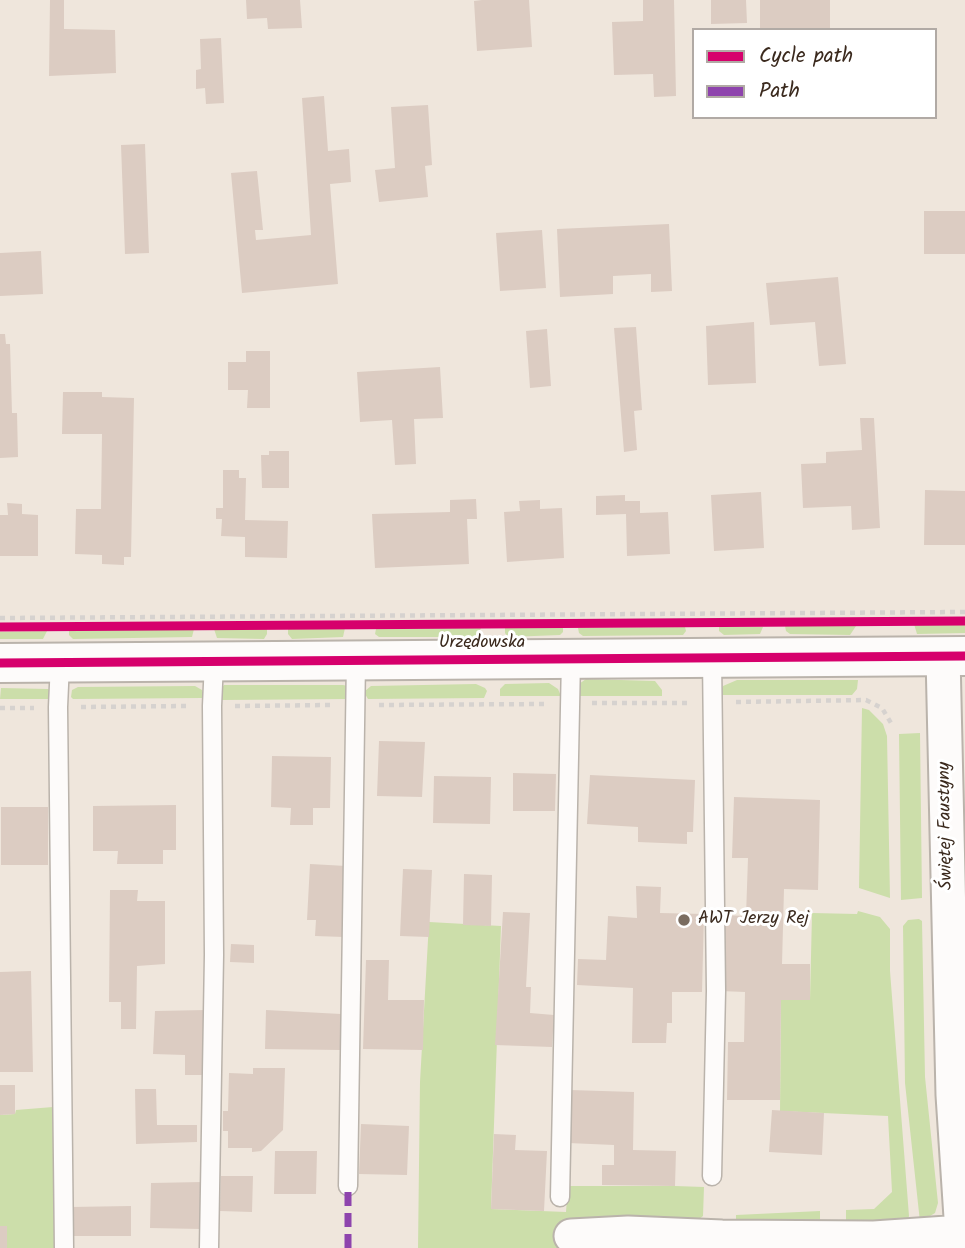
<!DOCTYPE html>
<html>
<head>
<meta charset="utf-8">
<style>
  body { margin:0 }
  #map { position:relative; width:965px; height:1248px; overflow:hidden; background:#efe6dc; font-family:Kalam,sans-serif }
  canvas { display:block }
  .legend { position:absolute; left:692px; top:28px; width:245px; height:91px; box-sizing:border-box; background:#fff; border:2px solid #b1aaa5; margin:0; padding:9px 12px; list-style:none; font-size:21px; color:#3b2a1e }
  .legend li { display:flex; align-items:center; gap:14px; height:35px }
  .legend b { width:35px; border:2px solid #b1aaa5 }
</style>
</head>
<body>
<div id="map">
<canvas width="965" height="1248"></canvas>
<ul class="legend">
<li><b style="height:9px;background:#d6006c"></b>Cycle path</li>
<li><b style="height:9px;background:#8e44ad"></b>Path</li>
</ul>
</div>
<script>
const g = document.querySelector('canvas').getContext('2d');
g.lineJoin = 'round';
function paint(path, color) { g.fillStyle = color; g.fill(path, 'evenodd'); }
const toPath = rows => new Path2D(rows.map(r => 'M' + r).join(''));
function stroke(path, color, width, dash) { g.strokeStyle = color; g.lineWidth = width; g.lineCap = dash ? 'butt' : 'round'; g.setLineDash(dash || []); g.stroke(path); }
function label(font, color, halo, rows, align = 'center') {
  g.font = font + ' Kalam,sans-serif'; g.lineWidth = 6; g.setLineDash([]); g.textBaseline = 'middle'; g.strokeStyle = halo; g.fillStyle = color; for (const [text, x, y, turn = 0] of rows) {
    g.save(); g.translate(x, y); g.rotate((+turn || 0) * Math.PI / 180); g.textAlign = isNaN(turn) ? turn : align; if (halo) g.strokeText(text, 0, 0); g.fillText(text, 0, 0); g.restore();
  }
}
paint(toPath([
  [914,624,965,624,965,633,917,634],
  [785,626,856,626,850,635,790,634,786,631],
  [563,627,563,632,560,635,508,637,505,633,505,628],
  [685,627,686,631,683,635,583,636,579,633,578,628],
  [719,627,763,627,760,634,724,635,719,631],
  [345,628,343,637,292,639,288,634,288,629],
  [481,628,477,637,379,637,375,634,376,629],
  [194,629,192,637,73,639,69,635,69,630],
  [214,629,267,629,267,634,264,639,217,638],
  [47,631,43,639,0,639,0,632],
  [586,679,655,681,662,690,662,696,577,696,579,684],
  [737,680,858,680,857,689,852,695,719,695,723,686],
  [549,683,558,689,561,696,500,696,500,689,505,684],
  [476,684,485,688,487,691,484,698,368,699,365,694,365,691,371,686],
  [224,685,343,685,348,686,348,699,222,700,220,697,221,689],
  [195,686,202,690,204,695,202,698,73,699,71,697,72,690,78,687],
  [1,688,48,689,52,692,51,699,0,699],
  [862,708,869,710,883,724,887,736,890,898,859,888],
  [920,733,922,898,901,900,899,734],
  [858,911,880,917,890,929,890,971,909,1216,907,1223,846,1225,846,1210,874,1209,892,1192,888,1116,780,1111,781,1000,810,1000,812,913,857,914],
  [919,919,922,921,925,1077,938,1203,935,1213,920,1222,905,1083,903,926,908,920],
  [429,922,501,926,491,1209,566,1212,568,1186,675,1186,704,1187,703,1216,693,1224,563,1248,418,1248,420,1082],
  [53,1107,55,1248,0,1248,0,1115,15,1114,16,1110],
  [820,1211,820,1221,736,1222,736,1215]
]), '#ccdeaa');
paint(toPath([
  [50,0,64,0,64,29,115,30,116,73,49,76],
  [246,0,300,0,302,28,268,29,267,18,247,19],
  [482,0,529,0,532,47,477,51,474,1],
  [643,0,674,0,676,96,654,97,653,74,614,75,612,22,643,21],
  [711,0,746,0,747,23,711,24],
  [760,0,830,0,830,30,760,30],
  [221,38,224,103,206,104,205,88,196,89,196,70,201,69,200,39],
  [324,96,328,151,349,149,351,182,330,184,338,284,242,293,231,173,257,171,263,230,255,230,256,240,311,235,302,98],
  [428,105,432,165,425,166,428,197,379,202,375,170,395,168,391,107],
  [145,144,149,253,125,254,121,145],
  [924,211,965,211,965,254,924,254],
  [669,224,672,291,651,292,651,274,613,276,613,294,560,297,557,229],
  [542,230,546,288,500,291,496,233],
  [41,251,43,294,0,296,0,253],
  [838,277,846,364,819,366,815,322,770,325,766,283],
  [754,322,756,383,708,385,706,326],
  [636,327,642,410,634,411,637,450,624,452,614,328],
  [547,329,551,386,530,388,526,331],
  [0,334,5,334,6,344,10,344,12,413,17,413,18,457,0,458],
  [246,351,270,351,270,408,247,408,248,390,228,390,228,362,246,362],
  [440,367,443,418,414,419,416,464,395,465,392,420,360,422,357,372],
  [63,392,102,392,102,397,134,398,131,557,124,557,124,565,102,564,102,555,75,554,76,509,101,509,102,434,62,434],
  [860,418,874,418,880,528,852,530,851,506,803,508,801,464,826,463,826,452,862,450],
  [269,451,289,451,289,488,262,488,261,455,269,455],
  [223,470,239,470,239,478,246,478,245,520,288,521,287,558,245,557,245,537,221,536,222,519,216,519,216,508,223,508],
  [925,490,965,491,965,545,924,545],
  [761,492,764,548,714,551,711,495],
  [625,495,625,501,640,501,640,513,668,512,670,554,627,556,626,514,596,515,596,496],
  [476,499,477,519,467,519,469,564,375,568,372,514,450,512,450,500],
  [540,500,540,509,562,508,564,558,507,562,504,512,520,511,519,501],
  [7,503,22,504,22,514,38,515,38,556,0,556,0,515,8,515],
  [379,741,425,742,422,797,377,796],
  [272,756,331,757,330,808,313,808,313,825,290,825,291,808,271,807],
  [513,773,556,774,555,811,513,811],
  [590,775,695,780,693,832,687,832,687,844,638,842,638,827,587,824],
  [434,776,491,777,490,824,433,823],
  [734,797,820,800,818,890,784,889,782,964,810,964,810,1000,781,1000,780,1100,727,1100,728,1042,744,1042,745,992,720,991,721,915,746,916,748,858,732,858],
  [176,805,176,850,163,850,163,864,117,864,118,851,93,851,93,806],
  [1,807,48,807,48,865,1,865],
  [310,864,346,866,344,937,315,936,316,920,307,920],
  [403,869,432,870,429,937,400,936],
  [464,874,492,875,491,926,463,925],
  [636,886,661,887,660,913,704,914,702,992,672,992,672,1023,667,1023,666,1043,632,1043,633,988,577,985,578,959,606,960,608,916,637,918],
  [110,890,138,890,137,901,165,901,165,964,137,966,136,1029,121,1029,121,1002,109,1002],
  [503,912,530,913,526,987,531,987,530,1013,554,1015,552,1047,495,1045],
  [231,944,254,945,254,963,230,962],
  [366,960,389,960,388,1000,424,1000,423,1050,363,1049],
  [31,971,33,1072,0,1072,0,972],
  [206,1010,204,1075,185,1075,185,1055,153,1054,155,1011],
  [266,1010,341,1014,340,1050,265,1049],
  [253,1068,285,1068,283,1130,261,1151,252,1152,252,1148,228,1148,228,1131,223,1131,223,1111,228,1111,229,1073,253,1074],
  [0,1085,15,1085,15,1114,0,1115],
  [135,1089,156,1089,157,1125,197,1125,197,1142,136,1144],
  [570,1090,634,1092,633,1150,676,1151,675,1186,602,1185,602,1165,614,1165,614,1145,568,1143],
  [772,1110,824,1113,822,1155,769,1152],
  [361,1124,409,1126,407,1175,359,1174],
  [494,1134,516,1135,515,1150,547,1151,544,1211,491,1209],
  [275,1151,317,1151,316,1194,274,1194],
  [221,1176,253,1176,252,1212,220,1211],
  [202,1182,201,1229,150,1228,151,1183],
  [131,1206,131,1236,71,1236,71,1207],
  [0,1226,7,1226,7,1248,0,1248]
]), '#dcccc2');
const lane = toPath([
  [712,658,716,991,712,1176],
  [60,663,58,707,64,1248],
  [348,1186,356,660],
  [560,1197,571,659],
  [209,1248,214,955,212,706,214,662]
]);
const street = toPath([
  [943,656,953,1095,963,1248],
  [571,1236,628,1233,722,1237,874,1238,962,1232]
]);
const secondary = toPath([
  [0,663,965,656]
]);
stroke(lane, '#bab3ab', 21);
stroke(street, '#bab3ab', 37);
stroke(secondary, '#bab3ab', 42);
stroke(toPath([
  [0,618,965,612],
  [736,702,866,700,882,708,891,723],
  [592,703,689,703],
  [379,705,545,704],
  [235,706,332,705],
  [81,707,188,706],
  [0,708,34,708]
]), '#d6d2cf', 4.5, [5, 5]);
stroke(lane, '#fdfbfa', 18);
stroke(street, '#fdfbfa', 33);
stroke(secondary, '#fdfbfa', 38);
stroke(toPath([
  [348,1248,348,1186]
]), '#8e44ad', 7, [14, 7]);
stroke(toPath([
  [0,627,965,621],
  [0,663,965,656]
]), '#d6006c', 9);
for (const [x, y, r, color] of [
  [684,920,7,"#7a6c60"]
]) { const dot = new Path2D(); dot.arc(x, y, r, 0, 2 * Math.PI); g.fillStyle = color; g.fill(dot); stroke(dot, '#fff', 2.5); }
label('18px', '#3b2a1e', '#fff', [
  ["Urzędowska",482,644],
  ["Świętej Faustyny",947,826,-91]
]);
label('18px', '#3b2a1e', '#fff', [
  ["AWT Jerzy Rej",698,920]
], 'left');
</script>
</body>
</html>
